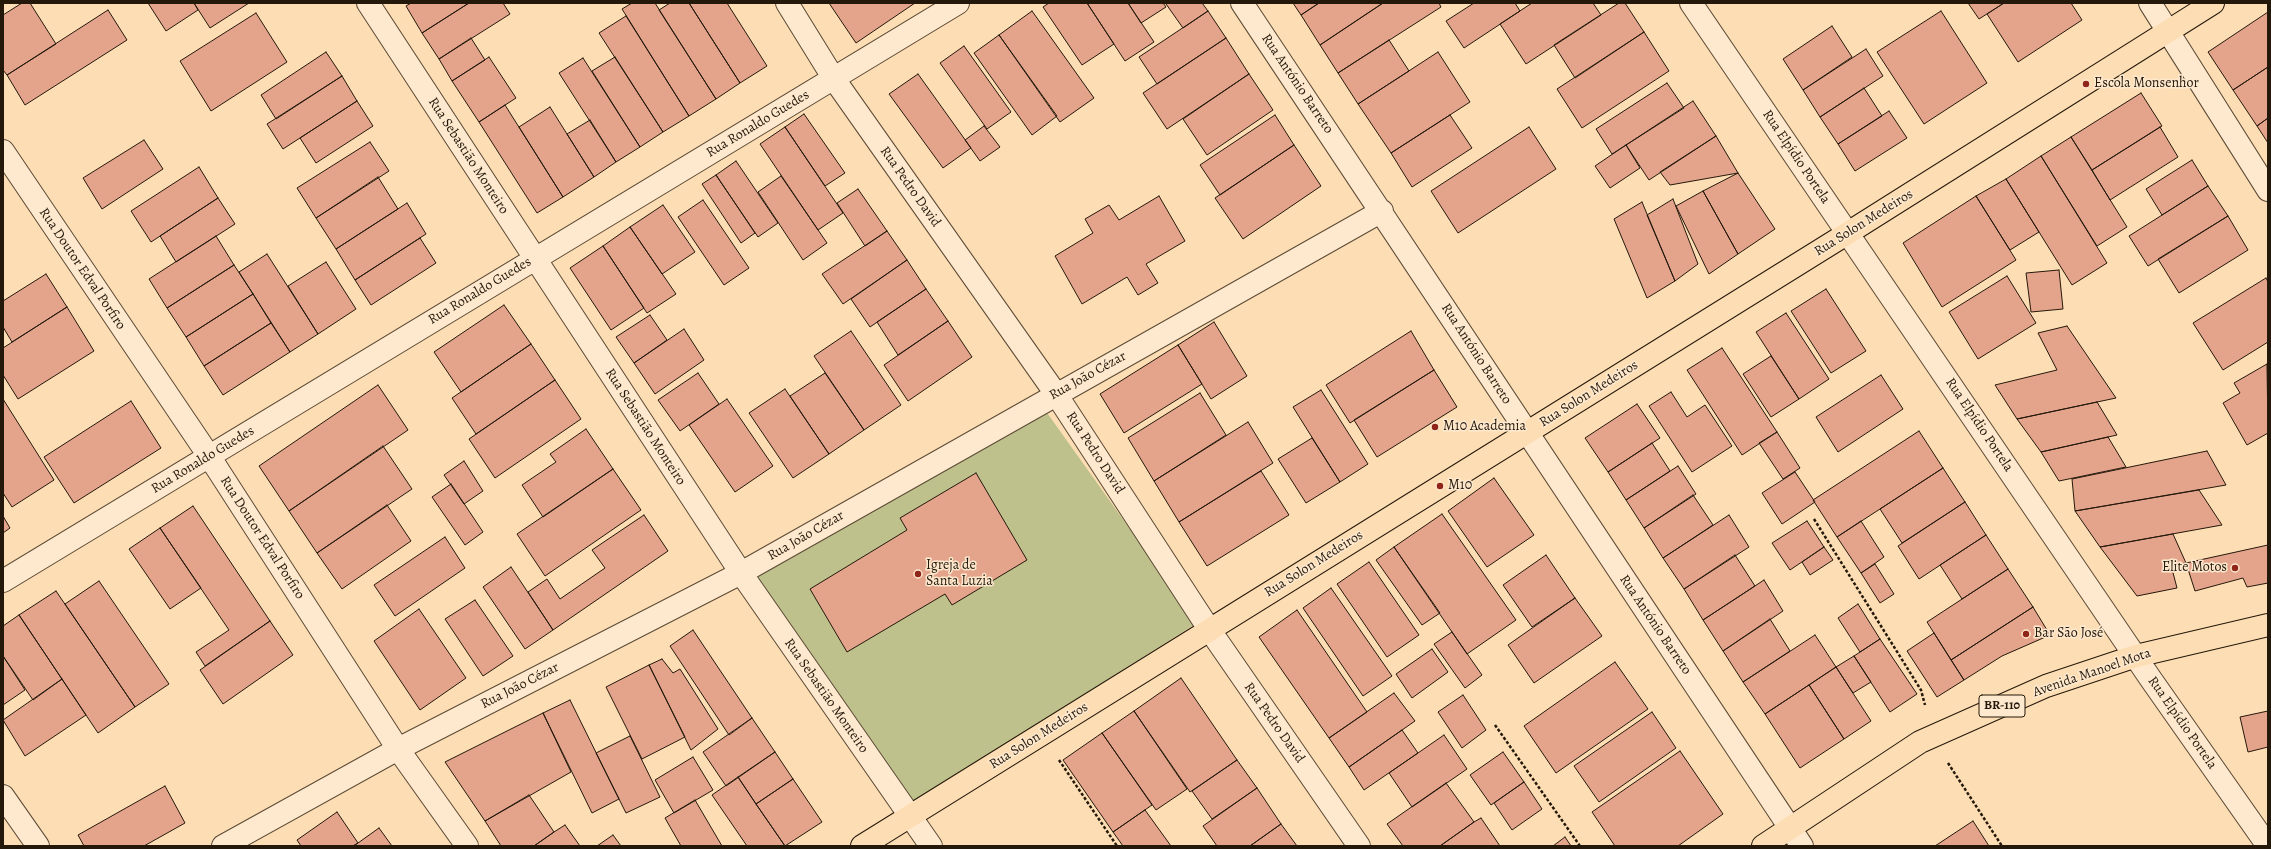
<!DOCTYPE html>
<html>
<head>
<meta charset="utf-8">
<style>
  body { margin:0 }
  #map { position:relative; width:2271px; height:849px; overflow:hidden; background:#fdddb3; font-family:Alegreya,serif }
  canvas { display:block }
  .frame { position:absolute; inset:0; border:4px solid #24180b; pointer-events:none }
</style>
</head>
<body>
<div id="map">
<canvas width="2271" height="849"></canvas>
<div class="frame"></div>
</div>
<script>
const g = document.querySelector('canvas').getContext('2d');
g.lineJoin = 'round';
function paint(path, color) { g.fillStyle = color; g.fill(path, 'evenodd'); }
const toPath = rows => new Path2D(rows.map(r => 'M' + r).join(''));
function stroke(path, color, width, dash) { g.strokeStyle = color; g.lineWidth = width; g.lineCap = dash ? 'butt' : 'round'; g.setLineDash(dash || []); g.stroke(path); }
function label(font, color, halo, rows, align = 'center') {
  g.font = font + ' Alegreya,serif'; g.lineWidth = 3; g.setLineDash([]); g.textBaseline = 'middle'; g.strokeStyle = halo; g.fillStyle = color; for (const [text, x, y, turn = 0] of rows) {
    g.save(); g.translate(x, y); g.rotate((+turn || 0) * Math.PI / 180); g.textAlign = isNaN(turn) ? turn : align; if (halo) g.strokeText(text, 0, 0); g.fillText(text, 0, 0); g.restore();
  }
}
paint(toPath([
  [1040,403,1197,623,896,813,730,569]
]), '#bfc18c');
const building = toPath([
  [22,3,30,3,56,44,7,75,3,70,3,15,22,3],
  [148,3,194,3,198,10,166,31,148,3],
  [194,3,249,3,210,28,194,3],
  [411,3,469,3,422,33,406,6,411,3],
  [469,3,503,3,510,14,439,59,422,33,469,3],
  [632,3,655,3,716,99,689,116,622,9,632,3],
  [670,3,689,3,740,83,716,99,659,10,670,3],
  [689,3,727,3,767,66,740,83,689,3],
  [829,3,915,3,856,43,829,3],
  [1049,3,1087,3,1114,44,1082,65,1043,7,1049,3],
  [1087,3,1128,3,1154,42,1125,61,1087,3],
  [1128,3,1163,3,1166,7,1141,23,1128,3],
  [1168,3,1202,3,1208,11,1183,28,1166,4,1168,3],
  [1293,3,1319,3,1301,15,1293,3],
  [1319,3,1383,3,1320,45,1301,15,1319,3],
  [1383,3,1439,3,1441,7,1338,73,1320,45,1383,3],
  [1474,3,1515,3,1520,11,1464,48,1446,21,1474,3],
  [1532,3,1593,3,1601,15,1526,64,1500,24,1532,3],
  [1619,3,1625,3,1644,32,1575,78,1554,45,1619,3],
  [1968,3,2004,3,1979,19,1968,3],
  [2004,3,2071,3,2082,20,2018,62,1987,14,2004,3],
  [108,10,127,40,25,105,7,75,108,10],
  [1032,11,1094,98,1060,122,999,35,1032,11],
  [1208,11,1226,38,1157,84,1139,57,1208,11],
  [1941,11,1987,83,1924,124,1877,52,1941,11],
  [2268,12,2268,67,2233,90,2208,52,2268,12],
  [256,13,287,62,211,111,180,61,256,13],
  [626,16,689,116,663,132,599,33,626,16],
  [1832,26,1852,57,1803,90,1783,59,1832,26],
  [1644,32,1669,71,1582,128,1557,89,1644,32],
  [999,35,1057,116,1032,135,974,53,999,35],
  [471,38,485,60,452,81,439,59,471,38],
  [1226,38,1249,74,1167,129,1143,93,1226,38],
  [1389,40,1409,71,1358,104,1338,73,1389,40],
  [964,46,1011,112,987,129,940,63,964,46],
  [1866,49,1883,76,1820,117,1803,90,1866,49],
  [326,52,342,76,276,119,261,95,326,52],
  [1438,52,1470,102,1391,153,1358,104,1438,52],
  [489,57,516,98,479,122,452,81,489,57],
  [615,57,663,132,640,147,592,71,615,57],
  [583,58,640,147,616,162,559,73,583,58],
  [2268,67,2268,118,2257,126,2233,90,2268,67],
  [918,74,971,148,943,168,889,94,918,74],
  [1249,74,1273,110,1207,155,1183,119,1249,74],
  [342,76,357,101,283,149,267,124,342,76],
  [1667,83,1684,108,1612,154,1596,129,1667,83],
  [1864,88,1882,116,1838,144,1820,117,1864,88],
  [2141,93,2162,126,2092,170,2071,137,2141,93],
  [357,101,373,126,316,163,300,138,357,101],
  [1693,101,1716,136,1649,180,1626,145,1693,101],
  [505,105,563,197,537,213,479,122,505,105],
  [550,107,594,177,563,197,519,127,550,107],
  [1889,111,1907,138,1855,171,1838,144,1889,111],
  [804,114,845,173,825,186,785,127,804,114],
  [1275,115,1294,145,1220,195,1200,165,1275,115],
  [1450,115,1472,148,1412,187,1391,153,1450,115],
  [2268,118,2268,143,2257,126,2268,118],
  [590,120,616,162,594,177,567,134,590,120],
  [984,126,1000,147,980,161,965,140,984,126],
  [785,127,843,213,818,230,760,144,785,127],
  [1529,127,1556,169,1458,233,1431,191,1529,127],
  [2160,127,2178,157,2110,200,2092,170,2160,127],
  [1716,136,1738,173,1670,185,1660,172,1716,136],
  [2071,137,2127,227,2097,246,2041,156,2071,137],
  [144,140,163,169,102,209,83,178,144,140],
  [370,142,389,171,316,218,297,188,370,142],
  [1294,145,1321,186,1243,239,1215,198,1294,145],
  [1626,145,1640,168,1610,188,1595,166,1626,145],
  [2041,156,2107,263,2072,285,2006,179,2041,156],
  [2192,160,2208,186,2162,215,2146,189,2192,160],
  [736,161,778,223,758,237,716,175,736,161],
  [199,167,218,198,151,242,131,211,199,167],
  [1738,173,1775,229,1738,254,1703,191,1738,173],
  [716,175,755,233,741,243,702,184,716,175],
  [781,176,827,243,803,260,758,192,781,176],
  [378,177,398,209,336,249,316,218,378,177],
  [2006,179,2039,232,2010,250,1976,196,2006,179],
  [2208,186,2228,216,2148,266,2129,236,2208,186],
  [858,189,887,231,865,246,837,203,858,189],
  [1703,191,1738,254,1709,274,1676,206,1703,191],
  [1159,196,1185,241,1146,264,1158,283,1138,295,1127,277,1082,304,1055,256,1093,233,1085,219,1109,205,1119,220,1159,196],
  [1976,196,2016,260,1942,307,1903,243,1976,196],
  [218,198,235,224,176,262,160,236,218,198],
  [1673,199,1698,264,1675,281,1647,215,1673,199],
  [703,200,749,268,724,285,678,217,703,200],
  [1642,202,1675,281,1647,298,1614,219,1642,202],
  [407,203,426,234,355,280,336,249,407,203],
  [663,205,695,252,662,274,630,227,663,205],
  [2228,216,2248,250,2179,293,2158,259,2228,216],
  [630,227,676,294,647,313,603,246,630,227],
  [887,231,907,260,843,304,822,274,887,231],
  [216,236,234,265,167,308,149,279,216,236],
  [420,238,436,263,371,305,355,280,420,238],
  [603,246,644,308,611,330,570,268,603,246],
  [267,254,318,334,290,352,239,272,267,254],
  [907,260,926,289,870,327,851,299,907,260],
  [326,262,356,309,318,334,288,286,326,262],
  [234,265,253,294,186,337,167,308,234,265],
  [2059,270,2063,309,2031,312,2026,273,2059,270],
  [46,274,67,307,12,342,3,327,3,301,46,274],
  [2007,276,2036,323,1978,359,1949,312,2007,276],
  [2266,278,2268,282,2268,342,2223,370,2193,323,2266,278],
  [926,289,948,321,898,355,877,322,926,289],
  [1826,289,1866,351,1831,373,1791,311,1826,289],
  [253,294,271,323,204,366,186,337,253,294],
  [504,305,531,344,461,392,434,352,504,305],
  [67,307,94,351,18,399,3,375,3,348,67,307],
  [1786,313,1829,379,1799,399,1756,332,1786,313],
  [650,315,667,340,634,363,616,337,650,315],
  [948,321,972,357,908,401,884,365,948,321],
  [1214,322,1247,376,1211,399,1178,345,1214,322],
  [271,323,290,352,223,395,204,366,271,323],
  [2067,326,2116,398,2017,419,1995,385,2057,370,2038,333,2067,326],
  [684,329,704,360,655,394,634,363,684,329],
  [851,331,901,405,864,430,814,356,851,331],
  [1411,331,1434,370,1350,423,1326,385,1411,331],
  [531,344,555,380,476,434,452,398,531,344],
  [1178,345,1202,384,1124,433,1100,394,1178,345],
  [1722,348,1777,432,1742,455,1687,370,1722,348],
  [1771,356,1799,399,1771,417,1743,374,1771,356],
  [2267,364,2268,433,2247,445,2223,403,2240,393,2234,383,2267,364],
  [1434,370,1457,407,1377,457,1354,420,1434,370],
  [698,373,719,404,680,431,658,400,698,373],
  [825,373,864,430,829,454,790,396,825,373],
  [1881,375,1903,409,1838,452,1816,417,1881,375],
  [555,380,581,419,495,478,469,439,555,380],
  [378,385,408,430,289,511,259,466,378,385],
  [785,389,829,454,793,478,749,413,785,389],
  [1321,390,1368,464,1340,482,1293,407,1321,390],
  [1671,392,1687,417,1705,405,1732,446,1692,472,1649,406,1671,392],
  [1200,393,1226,435,1154,481,1128,438,1200,393],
  [3,399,54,480,12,507,3,493,3,399],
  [727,399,773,466,735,492,689,425,727,399],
  [131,401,161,448,74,503,44,457,131,401],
  [2097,402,2117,435,2041,452,2017,419,2097,402],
  [1637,404,1660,438,1608,472,1585,438,1637,404],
  [1248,422,1273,463,1179,522,1154,481,1248,422],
  [586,429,613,469,543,517,522,485,556,462,550,454,586,429],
  [1919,431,1943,468,1837,537,1813,500,1919,431],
  [1777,432,1800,468,1783,479,1759,443,1777,432],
  [2108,437,2126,467,2059,481,2041,452,2108,437],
  [1312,438,1340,482,1306,503,1278,459,1312,438],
  [1652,443,1670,471,1626,500,1608,472,1652,443],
  [383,446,412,489,317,553,289,511,383,446],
  [2207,451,2226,485,2075,511,2072,479,2207,451],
  [464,461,483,491,464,504,444,475,464,461],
  [1678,466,1696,494,1644,528,1626,500,1678,466],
  [1943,468,1965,502,1902,543,1880,509,1943,468],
  [613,469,641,510,545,576,517,534,613,469],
  [1261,471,1289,515,1207,566,1179,522,1261,471],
  [1795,472,1815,502,1782,524,1762,493,1795,472],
  [976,473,1027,560,952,605,945,594,847,652,810,589,907,530,900,518,976,473],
  [1494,478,1534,535,1487,567,1448,511,1494,478],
  [451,484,483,532,465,545,432,497,451,484],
  [2199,490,2222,525,2100,547,2075,511,2199,490],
  [1693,495,1713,525,1663,558,1644,528,1693,495],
  [1965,502,1986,535,1919,579,1898,546,1965,502],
  [387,505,411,541,342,589,317,553,387,505],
  [193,506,270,621,205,666,196,652,229,630,160,528,193,506],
  [1442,514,1516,620,1467,654,1394,547,1442,514],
  [644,515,668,551,553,630,528,592,547,579,560,599,605,568,592,550,644,515],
  [1729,515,1749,547,1684,589,1663,558,1729,515],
  [3,516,10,528,3,533,3,516],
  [1807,521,1824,547,1790,570,1772,543,1807,521],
  [1861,521,1884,557,1861,573,1837,537,1861,521],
  [160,528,201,588,170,609,129,549,160,528],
  [2173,534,2186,563,2171,565,2177,588,2137,596,2100,547,2173,534],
  [1986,535,2008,569,1962,599,1940,565,1986,535],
  [445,537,465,568,395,616,374,585,445,537],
  [2268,545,2268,583,2247,587,2243,578,2195,591,2186,563,2268,545],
  [1394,547,1440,613,1422,625,1376,560,1394,547],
  [1824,547,1833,560,1810,575,1802,562,1824,547],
  [1546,555,1575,598,1532,627,1503,585,1546,555],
  [1735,555,1755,586,1703,620,1684,589,1735,555],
  [1369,562,1419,635,1387,657,1337,584,1369,562],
  [1875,564,1894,594,1880,603,1861,573,1875,564],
  [511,567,553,630,525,649,483,587,511,567],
  [2008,569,2033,607,1951,660,1927,622,2008,569],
  [1764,580,1783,611,1723,651,1703,620,1764,580],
  [99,581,169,684,135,707,65,604,99,581],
  [1331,588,1392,676,1363,696,1303,608,1331,588],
  [56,591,135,707,98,733,19,615,56,591],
  [1575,598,1602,636,1534,683,1508,645,1575,598],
  [475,600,513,656,483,676,445,619,475,600],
  [1858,604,1880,639,1860,652,1838,618,1858,604],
  [2033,607,2050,635,2002,656,1964,680,1951,660,2033,607],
  [419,609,466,678,420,710,374,641,419,609],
  [1297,610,1367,712,1329,738,1259,637,1297,610],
  [19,615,62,679,33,700,3,656,3,626,19,615],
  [1770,619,1790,651,1743,682,1723,651,1770,619],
  [270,621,293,655,223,704,200,670,270,621],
  [693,630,752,718,729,735,670,646,693,630],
  [1452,632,1482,675,1465,688,1434,644,1452,632],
  [1934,633,1964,680,1937,697,1907,651,1934,633],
  [1815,635,1836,667,1765,714,1743,682,1815,635],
  [1880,639,1917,694,1890,712,1854,656,1880,639],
  [1432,649,1448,672,1412,698,1396,674,1432,649],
  [3,656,25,690,3,705,3,656],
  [1854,656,1871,682,1853,693,1836,667,1854,656],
  [662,659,673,673,680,669,718,729,691,750,649,665,662,659],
  [1615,662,1648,709,1556,773,1524,726,1615,662],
  [649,665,685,737,642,759,606,687,649,665],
  [1836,667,1871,721,1844,739,1809,685,1836,667],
  [1181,678,1237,760,1190,792,1134,711,1181,678],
  [62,679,86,715,25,756,3,720,62,679],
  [1809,685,1844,739,1800,768,1765,714,1809,685],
  [1394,693,1415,721,1349,767,1329,738,1394,693],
  [1463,695,1486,730,1462,748,1438,712,1463,695],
  [570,700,619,799,592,813,543,713,570,700],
  [1134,711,1187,789,1156,810,1102,733,1134,711],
  [2268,711,2268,747,2248,752,2240,717,2268,711],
  [1652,712,1676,748,1599,802,1574,766,1652,712],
  [543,713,571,772,485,821,445,762,543,713],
  [752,718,775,752,726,786,703,752,752,718],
  [1402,730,1418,753,1364,790,1349,767,1402,730],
  [1102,733,1152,805,1113,832,1063,760,1102,733],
  [1444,735,1467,769,1412,807,1389,773,1444,735],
  [630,736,660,797,626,813,596,753,630,736],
  [1680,751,1723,814,1678,846,1615,846,1592,812,1680,751],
  [775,752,793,779,756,804,738,777,775,752],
  [1503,752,1524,782,1491,805,1470,775,1503,752],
  [693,757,713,790,674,813,655,780,693,757],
  [1237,760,1257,788,1212,819,1192,791,1237,760],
  [738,777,756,804,785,846,747,846,712,795,738,777],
  [793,779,822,822,785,846,756,804,793,779],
  [1524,782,1542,809,1512,830,1494,803,1524,782],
  [1446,783,1474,822,1440,846,1403,846,1387,824,1446,783],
  [165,786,185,823,144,846,84,846,78,835,165,786],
  [1257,788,1281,824,1250,846,1217,846,1203,826,1257,788],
  [529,795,554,832,534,846,501,846,485,821,529,795],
  [695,800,722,846,681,846,665,818,695,800],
  [1145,810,1171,846,1123,846,1113,832,1145,810],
  [337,812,358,843,353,846,301,846,297,840,337,812],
  [1481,818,1500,846,1440,846,1474,822,1481,818],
  [1973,821,1989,846,1935,846,1973,821],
  [1281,824,1297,846,1250,846,1281,824],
  [565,825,580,846,534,846,554,832,565,825],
  [379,828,392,846,353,846,358,843,379,828],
  [613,835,621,846,597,846,613,835],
  [1565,837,1571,846,1553,846,1565,837]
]);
paint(building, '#e4a48c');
stroke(building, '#24180b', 1);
const minor = toPath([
  [368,3,741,573,931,846],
  [787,3,834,79,1056,394,1209,629,1359,846],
  [1242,3,1802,846],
  [1691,3,2150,678,2268,846],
  [2150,3,2268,190],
  [3,151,209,456,398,749,467,846],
  [3,581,958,3],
  [3,796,38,846],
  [223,846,398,749,741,573,1382,211]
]);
const major = toPath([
  [862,846,1848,233,2213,3],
  [1763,846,1920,742,2046,686,2136,656,2268,625]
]);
stroke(minor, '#5a4935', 24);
stroke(major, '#24180b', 24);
stroke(toPath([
  [1814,519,1921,690,1925,705],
  [1495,725,1580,846],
  [1059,760,1117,846],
  [1948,763,2002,846]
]), '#24180b', 2.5, [3, 2]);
stroke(minor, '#fee9ce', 22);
stroke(major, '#fdddb3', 22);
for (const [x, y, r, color] of [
  [2086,84,4,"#8f2418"],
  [1435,427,4,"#8f2418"],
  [1440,486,4,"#8f2418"],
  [2235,568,4,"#8f2418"],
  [918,574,4,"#8f2418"],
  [2026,634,4,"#8f2418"]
]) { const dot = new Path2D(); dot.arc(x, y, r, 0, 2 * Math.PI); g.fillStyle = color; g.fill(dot); stroke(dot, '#fee9ce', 1.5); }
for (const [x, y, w] of [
  [2002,706,46]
]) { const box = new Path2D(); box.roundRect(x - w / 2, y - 11, w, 22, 3); g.fillStyle = '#fee9ce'; g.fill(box); stroke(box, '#24180b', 1); }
label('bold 13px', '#24180b', null, [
  ["BR-110",2002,706]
]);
label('14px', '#24180b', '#fee9ce', [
  ["Rua António Barreto",1297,84,56],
  ["Rua Ronaldo Guedes",758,124,-31],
  ["Rua Sebastião Monteiro",468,156,57],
  ["Rua Elpídio Portela",1796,157,56],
  ["Rua Pedro David",910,187,55],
  ["Rua Solon Medeiros",1864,223,-32],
  ["Rua Doutor Edval Porfiro",82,269,56],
  ["Rua Ronaldo Guedes",480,291,-31],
  ["Rua António Barreto",1476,354,57],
  ["Rua João Cézar",1088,376,-29],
  ["Rua Solon Medeiros",1589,394,-32],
  ["Rua Elpídio Portela",1979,425,56],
  ["Rua Sebastião Monteiro",645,427,57],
  ["Rua Pedro David",1095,453,57],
  ["Rua Ronaldo Guedes",203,460,-31],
  ["Rua João Cézar",806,536,-30],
  ["Rua Doutor Edval Porfiro",262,538,57],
  ["Rua Solon Medeiros",1314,564,-32],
  ["Rua António Barreto",1655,625,56],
  ["Avenida Manoel Mota",2092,673,-19],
  ["Rua João Cézar",520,686,-27],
  ["Rua Sebastião Monteiro",826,696,55],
  ["Rua Pedro David",1274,723,55],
  ["Rua Elpídio Portela",2182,723,55],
  ["Rua Solon Medeiros",1039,736,-32]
]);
label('14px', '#24180b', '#fee9ce', [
  ["Escola Monsenhor",2094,84],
  ["M10 Academia",1443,427],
  ["M10",1448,486],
  ["Igreja de",926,566],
  ["Santa Luzia",926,582],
  ["Elite Motos",2227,568,"right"],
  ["Bar São José",2034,634]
], 'left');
</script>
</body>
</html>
